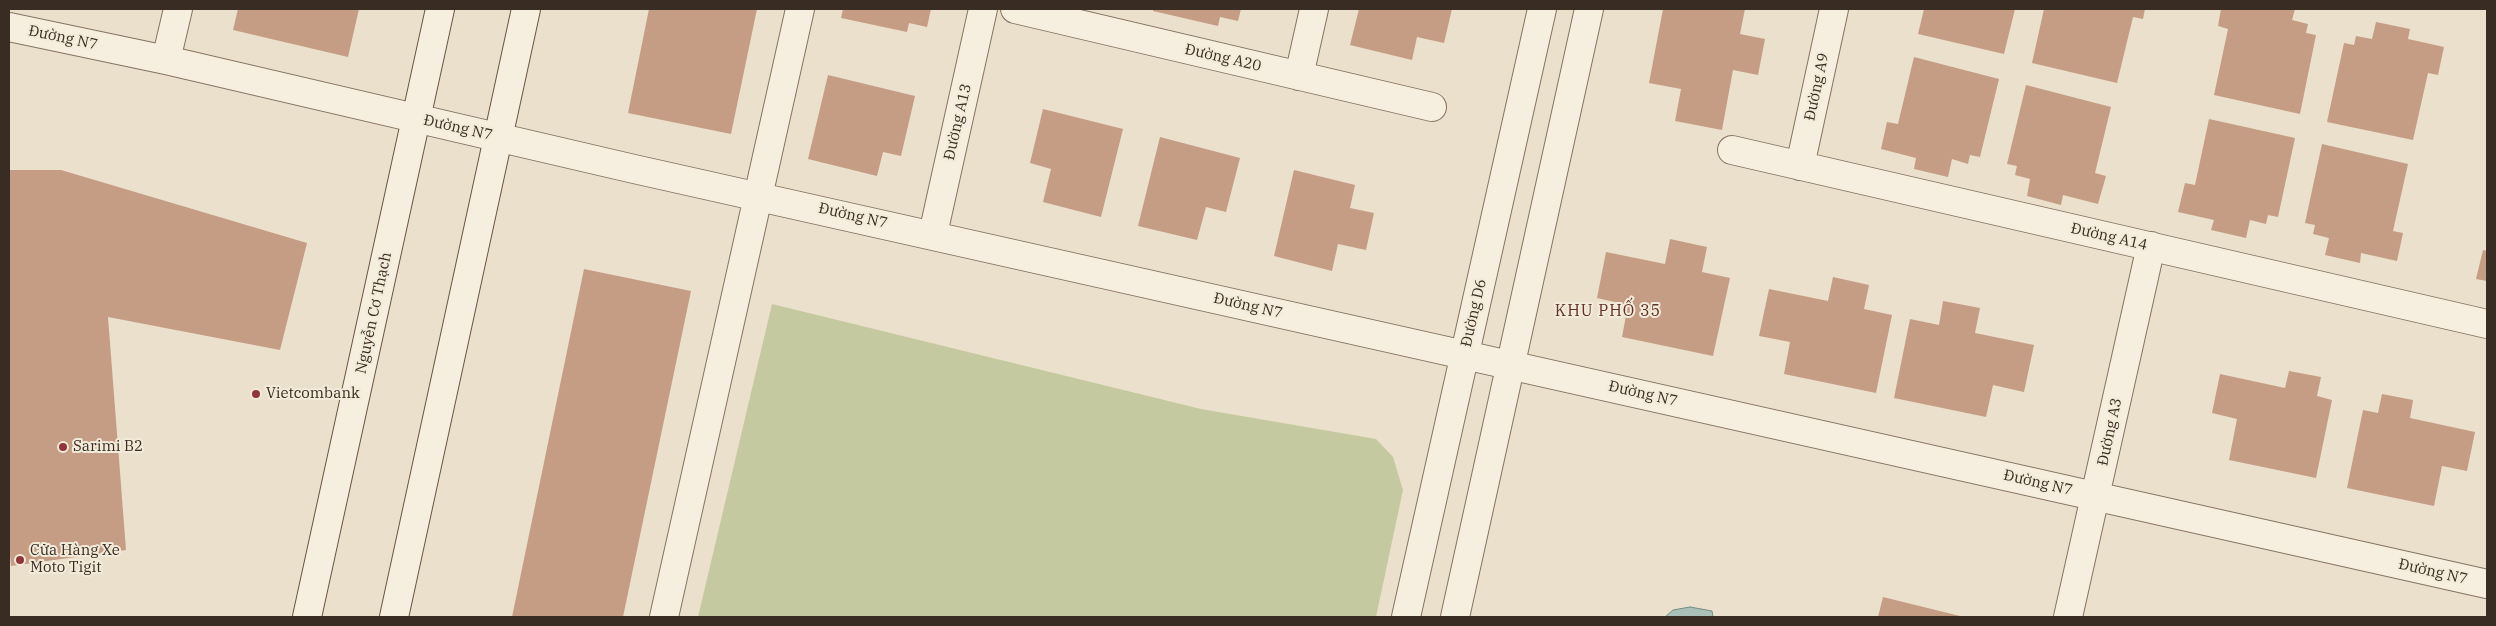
<!DOCTYPE html>
<html>
<head>
<meta charset="utf-8">
<style>
  body { margin:0 }
  #map { position:relative; width:2496px; height:626px; overflow:hidden; background:#ebe0cb; font-family:"IBM Plex Serif",serif }
  canvas { display:block }
  .frame { position:absolute; inset:0; border:10px solid #392c22; pointer-events:none }
</style>
</head>
<body>
<div id="map">
<canvas width="2496" height="626"></canvas>
<div class="frame"></div>
</div>
<script>
const g = document.querySelector('canvas').getContext('2d');
g.lineJoin = 'round';
function paint(path, color) { g.fillStyle = color; g.fill(path, 'evenodd'); }
const toPath = rows => new Path2D(rows.map(r => 'M' + r).join(''));
function stroke(path, color, width, dash) { g.strokeStyle = color; g.lineWidth = width; g.lineCap = dash ? 'butt' : 'round'; g.setLineDash(dash || []); g.stroke(path); }
function label(font, color, halo, rows, align = 'center') {
  g.font = font + ' "IBM Plex Serif",serif'; g.lineWidth = 4; g.setLineDash([]); g.textBaseline = 'middle'; g.strokeStyle = halo; g.fillStyle = color; for (const [text, x, y, turn = 0] of rows) {
    g.save(); g.translate(x, y); g.rotate((+turn || 0) * Math.PI / 180); g.textAlign = isNaN(turn) ? turn : align; if (halo) g.strokeText(text, 0, 0); g.fillText(text, 0, 0); g.restore();
  }
}
paint(toPath([
  [772,304,1201,409,1376,439,1393,457,1403,490,1376,617,698,617]
]), '#c5c99f');
const water = toPath([
  [1690,607,1712,611,1713,617,1665,617,1673,610,1690,607]
]);
paint(water, '#abc0b9');
stroke(water, '#728e86', 1);
paint(toPath([
  [238,9,359,9,348,57,233,30],
  [649,9,757,9,731,134,628,113],
  [843,9,931,9,927,27,909,23,907,32,841,18],
  [1153,9,1241,9,1238,21,1220,17,1218,26,1153,11],
  [1359,9,1452,9,1444,43,1417,37,1412,60,1350,45],
  [1663,9,1745,9,1740,34,1765,39,1758,75,1733,70,1722,130,1675,121,1681,89,1649,83],
  [1924,9,2015,9,2004,54,1918,34],
  [2044,9,2145,9,2143,19,2133,17,2117,83,2032,63],
  [2221,9,2295,9,2292,20,2308,24,2306,33,2316,35,2300,114,2214,95,2228,29,2218,26],
  [2376,22,2410,29,2408,39,2444,47,2438,75,2428,73,2413,140,2327,122,2344,43,2354,45,2356,36,2372,39],
  [1914,57,1999,79,1980,157,1970,155,1968,164,1952,159,1948,177,1914,169,1916,158,1881,149,1887,122,1898,124],
  [828,75,915,96,901,156,883,152,877,176,808,159],
  [2026,85,2111,107,2095,173,2106,176,2098,204,2063,195,2061,205,2027,196,2030,179,2015,175,2017,166,2007,164],
  [1043,109,1123,129,1101,217,1043,202,1051,169,1030,163],
  [2209,119,2295,138,2278,217,2268,215,2266,224,2250,220,2246,238,2211,230,2214,220,2178,212,2185,183,2195,185],
  [1160,137,1240,158,1226,212,1206,207,1197,240,1138,226],
  [2322,144,2408,164,2393,231,2403,233,2397,261,2361,253,2360,263,2325,255,2329,238,2313,234,2315,225,2305,223],
  [9,170,61,170,307,243,280,350,108,317,126,550,11,566,9,544],
  [1294,170,1355,185,1350,208,1374,213,1366,250,1338,244,1332,271,1274,256],
  [1670,239,1707,247,1702,272,1730,278,1713,356,1622,337,1628,305,1597,298,1606,252,1665,264],
  [2483,250,2487,251,2487,281,2476,279],
  [584,269,691,291,623,617,512,617],
  [1833,277,1869,285,1864,309,1892,315,1876,393,1784,374,1790,342,1759,336,1769,289,1828,301],
  [1943,301,1980,308,1975,333,2034,345,2024,392,1993,385,1986,417,1894,398,1910,319,1939,325],
  [2289,371,2321,377,2317,396,2332,400,2316,478,2229,460,2237,419,2212,413,2220,374,2285,388],
  [2382,394,2413,400,2410,418,2475,432,2467,471,2442,466,2434,506,2347,488,2363,410,2378,413],
  [1883,597,1960,616,1959,617,1878,617]
]), '#c59d85');
const minor = toPath([
  [1015,9,1432,107],
  [9,27,166,60,634,169,2487,584],
  [166,60,178,9],
  [1299,76,1314,9],
  [1732,150,2487,324],
  [1800,166,1834,9],
  [933,234,983,9],
  [664,617,800,9],
  [1406,617,1542,9],
  [1455,617,1589,9],
  [2068,617,2151,246]
]);
const secondary = toPath([
  [307,617,440,9],
  [394,617,526,9]
]);
stroke(minor, '#867361', 30);
stroke(secondary, '#695543', 30);
stroke(minor, '#f6eede', 28);
stroke(secondary, '#f6eede', 28);
for (const [x, y, r, color] of [
  [256,394,5,"#90363a"],
  [63,447,5,"#90363a"],
  [20,560,5,"#90363a"]
]) { const dot = new Path2D(); dot.arc(x, y, r, 0, 2 * Math.PI); g.fillStyle = color; g.fill(dot); stroke(dot, '#f3ebda', 2); }
label('15px', '#392c22', '#f3ebda', [
  ["Đường N7",63,38,12],
  ["Đường A20",1223,58,13],
  ["Đường A9",1817,87,-78],
  ["Đường A13",958,122,-77],
  ["Đường N7",458,128,13],
  ["Đường N7",853,216,13],
  ["Đường A14",2109,237,13],
  ["Đường N7",1248,306,13],
  ["Nguyễn Cơ Thạch",374,313,-78],
  ["Đường D6",1474,313,-77],
  ["Đường N7",1643,394,13],
  ["Đường A3",2110,432,-78],
  ["Đường N7",2038,483,13],
  ["Đường N7",2433,572,13]
]);
label('15px', '#392c22', '#f3ebda', [
  ["Vietcombank",266,394],
  ["Sarimi B2",73,447],
  ["Cửa Hàng Xe",30,551],
  ["Moto Tigit",30,568]
], 'left');
g.letterSpacing = '1px';
label('16px', '#613026', '#f3ebda', [
  ["KHU PHỐ 35",1608,311]
]);
g.letterSpacing = '0px';
</script>
</body>
</html>
